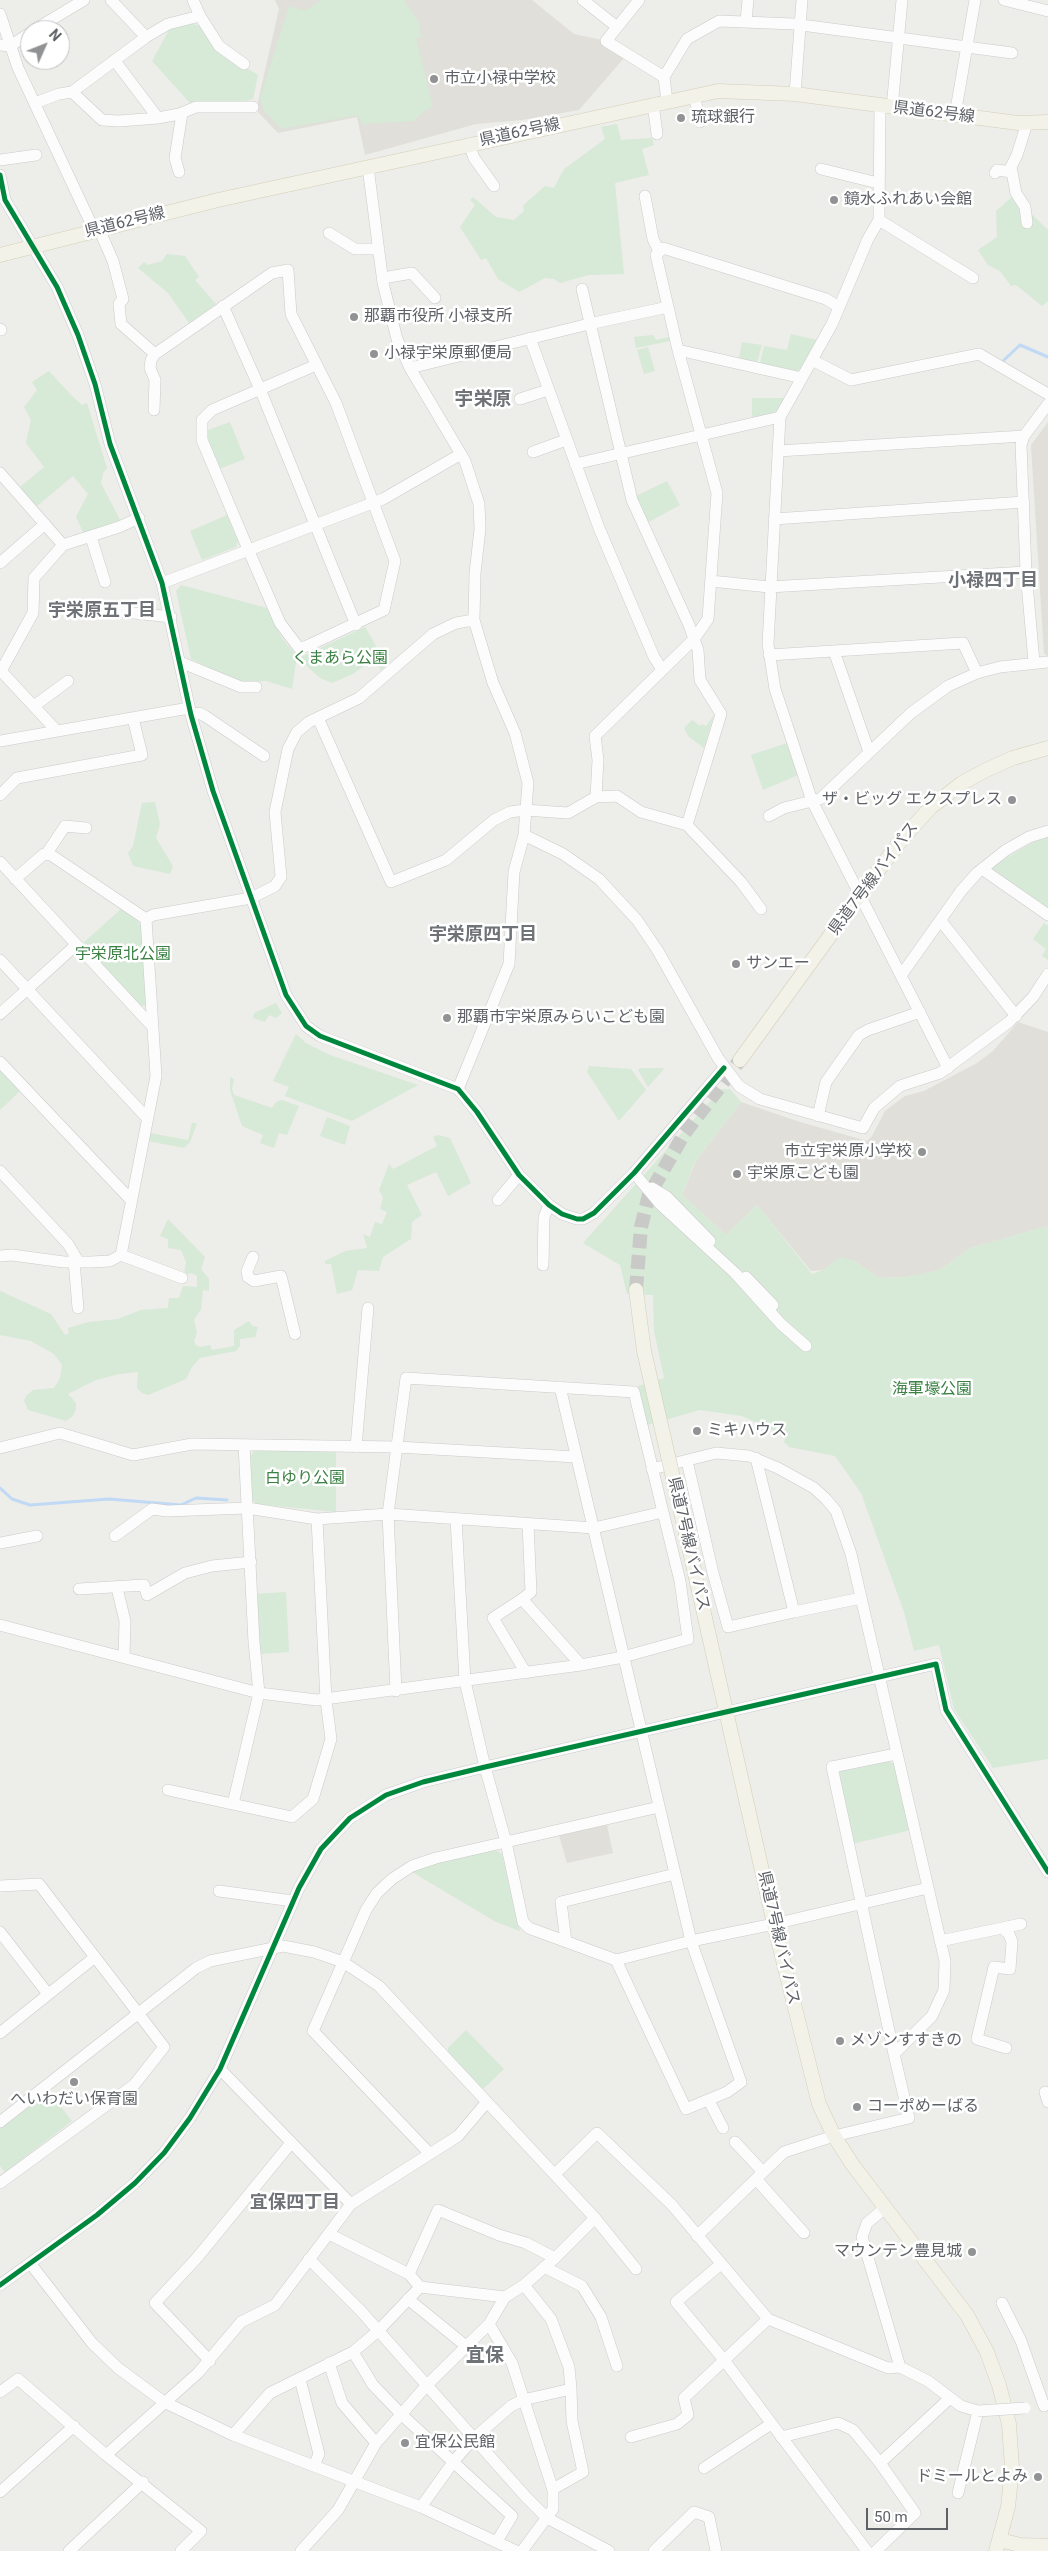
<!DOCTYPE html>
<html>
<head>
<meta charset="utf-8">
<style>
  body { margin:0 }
  #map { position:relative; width:1048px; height:2551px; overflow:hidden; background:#edede9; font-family:Roboto,sans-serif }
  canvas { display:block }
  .north { position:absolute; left:20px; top:20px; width:50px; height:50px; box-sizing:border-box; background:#fff; border:1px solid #bfc0c2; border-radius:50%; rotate:46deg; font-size:14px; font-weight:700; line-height:20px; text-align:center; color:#5e6166 }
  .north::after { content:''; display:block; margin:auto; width:18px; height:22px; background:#909294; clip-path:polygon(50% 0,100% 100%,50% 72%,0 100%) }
  .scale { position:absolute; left:866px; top:2508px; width:82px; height:22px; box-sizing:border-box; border:2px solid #5e6166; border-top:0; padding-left:6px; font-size:15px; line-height:18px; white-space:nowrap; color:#5e6166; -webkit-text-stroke:4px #fff; paint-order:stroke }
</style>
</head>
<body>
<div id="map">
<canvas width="1048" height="2551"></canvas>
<div class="north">N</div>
<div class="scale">50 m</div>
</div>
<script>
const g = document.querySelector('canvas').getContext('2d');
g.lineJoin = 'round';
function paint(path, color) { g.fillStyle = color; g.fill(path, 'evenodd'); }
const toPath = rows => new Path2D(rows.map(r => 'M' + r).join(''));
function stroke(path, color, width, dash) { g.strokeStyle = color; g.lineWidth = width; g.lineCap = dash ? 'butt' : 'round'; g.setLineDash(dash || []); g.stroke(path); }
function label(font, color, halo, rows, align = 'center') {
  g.font = font + ' Roboto,"Noto Sans JP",sans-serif'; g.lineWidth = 5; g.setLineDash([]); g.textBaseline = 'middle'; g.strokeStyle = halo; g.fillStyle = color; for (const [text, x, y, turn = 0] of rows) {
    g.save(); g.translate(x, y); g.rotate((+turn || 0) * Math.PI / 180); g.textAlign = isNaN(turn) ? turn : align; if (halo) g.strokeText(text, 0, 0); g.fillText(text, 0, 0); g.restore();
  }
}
paint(toPath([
  [275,0,532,0,574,34,602,40,624,58,579,110,522,120,476,124,365,155,357,117,278,133,258,112,258,101,279,9],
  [1048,422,1048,656,1047,656,1044,653,1031,445],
  [1018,1022,1048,1032,1048,1226,970,1248,940,1270,906,1277,880,1278,854,1261,840,1258,823,1270,811,1271,757,1205,726,1235,682,1195,696,1161,741,1102,800,1122,867,1141,872,1136,885,1111,905,1096,924,1091,977,1063,993,1051],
  [607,1825,613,1853,567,1863,559,1835]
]), '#e0dfd9');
paint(toPath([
  [321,0,404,0,419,23,421,37,416,38,433,107,425,110,414,121,362,124,358,115,282,129,264,111,260,98,289,6,305,11],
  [190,23,204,27,217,50,258,75,253,99,242,102,190,103,152,61,170,28],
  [617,124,621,140,652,138,654,145,642,149,649,175,615,183,624,274,589,275,560,283,554,279,545,278,519,292,498,279,486,258,481,260,460,227,475,205,470,200,473,197,496,217,514,220,524,211,523,206,528,201,545,186,554,188,564,169,605,139,601,127],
  [1013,196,1048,230,1048,301,1042,306,1016,285,1011,286,1000,271,988,265,978,250,997,237,996,211],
  [167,254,185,256,199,277,195,280,216,304,189,323,168,293,138,268,144,262,148,265,162,261],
  [791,334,817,340,801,368,797,371,760,363,764,346,787,350],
  [653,335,656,340,669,337,670,341,636,348,634,337],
  [742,342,762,345,757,362,739,358],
  [648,347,655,371,644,374,637,350],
  [49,371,72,396,82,405,87,403,107,468,103,473,101,483,120,520,84,534,76,517,88,494,73,476,37,506,20,487,44,467,26,443,31,420,24,407,37,390,32,382],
  [752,398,785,398,778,410,772,414,752,417],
  [230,422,245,459,219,469,208,440,208,430],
  [667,481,680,505,647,523,636,496],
  [227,515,238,541,236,547,202,560,190,531],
  [181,585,267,608,282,638,297,656,292,689,266,681,240,682,191,659,176,591],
  [365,627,387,665,381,670,374,658,353,674,332,683,320,678,300,660,301,657],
  [714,715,704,748,689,737,684,728,692,720,700,726,702,724,706,726],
  [787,743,798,775,763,790,751,755],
  [155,802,160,824,156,838,173,866,170,874,133,866,128,853,133,846,142,803],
  [1048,837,1048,911,992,871,993,866,1033,842],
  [121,909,136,919,142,927,146,1005,141,1006,82,944],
  [1044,923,1048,926,1048,960,1042,956,1046,949,1033,939],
  [276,1003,282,1013,276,1018,269,1015,265,1022,253,1018,254,1013],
  [296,1034,306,1043,330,1055,418,1085,352,1121,285,1096,289,1087,273,1081],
  [589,1066,631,1069,646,1090,619,1121,587,1072],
  [640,1068,663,1068,664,1069,648,1087,638,1070],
  [0,1069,21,1090,0,1110],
  [230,1077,234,1079,232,1089,234,1095,272,1108,276,1102,282,1100,299,1106,287,1135,279,1133,274,1148,260,1143,263,1135,242,1126,230,1090],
  [721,1089,730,1089,741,1102,695,1162,682,1195,726,1235,757,1205,812,1274,823,1270,840,1257,854,1261,880,1278,906,1277,940,1270,970,1248,1048,1226,1048,1759,993,1768,954,1709,939,1645,914,1651,904,1612,861,1493,835,1456,789,1447,784,1442,786,1436,742,1416,700,1410,647,1425,638,1386,664,1378,654,1331,653,1295,627,1294,620,1265,583,1243],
  [327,1117,350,1126,345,1145,320,1136],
  [192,1123,197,1123,190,1142,184,1148,148,1141,150,1133,188,1140],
  [438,1135,450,1138,471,1183,448,1196,436,1172,407,1185,422,1215,412,1222,411,1239,383,1257,379,1271,358,1270,352,1290,337,1294,331,1264,325,1264,325,1261,345,1251,367,1248,363,1234,370,1237,375,1222,382,1224,387,1212,380,1209,383,1198,379,1190,389,1164,393,1169,437,1146,433,1137],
  [168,1219,205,1257,201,1269,209,1279,209,1291,203,1290,201,1309,194,1320,197,1333,194,1341,196,1345,200,1347,210,1345,212,1350,234,1346,234,1330,249,1321,252,1326,258,1327,255,1337,240,1339,240,1346,236,1351,200,1358,192,1367,186,1379,148,1395,142,1393,137,1388,138,1372,119,1374,96,1380,68,1394,76,1403,76,1409,73,1416,66,1421,28,1410,24,1400,27,1395,33,1390,54,1388,60,1378,62,1365,54,1354,31,1341,0,1335,0,1291,51,1314,65,1335,69,1333,68,1328,89,1322,118,1319,141,1310,168,1308,169,1298,179,1298,183,1286,197,1287,197,1276,191,1273,184,1275,186,1262,181,1250,168,1248,168,1239,160,1236],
  [256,1448,336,1449,336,1512,256,1504,252,1500,250,1457],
  [286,1592,289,1652,260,1654,256,1594],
  [887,1761,895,1764,911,1830,852,1844,837,1778,841,1771],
  [494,1849,502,1854,520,1931,496,1922,412,1872,433,1863],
  [466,2030,504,2069,481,2091,448,2056,448,2048],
  [48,2090,72,2121,5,2172,0,2166,0,2128]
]), '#d7e9d7');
stroke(toPath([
  [1004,360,1020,345,1048,357],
  [0,1488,12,1499,30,1505,109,1499,181,1505,196,1498,227,1500]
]), '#c0d9f5', 3);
stroke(toPath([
  [636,1290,641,1227,649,1195,684,1134,740,1060]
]), '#c9cac8', 14, [14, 7]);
const minor = toPath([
  [583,0,617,27],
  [639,0,606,41,664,77],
  [1004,0,1048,11],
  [0,14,18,68,94,230],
  [200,16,219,46,244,64],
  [746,21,748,0],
  [34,30,84,0],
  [146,37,168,24,200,16,193,0],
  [0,45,10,46,30,33],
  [115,61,158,118],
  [72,92,102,120,119,121,158,118,179,114,196,107,253,107],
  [795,94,802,0],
  [694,95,700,122],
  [667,101,664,77,687,39,719,21,794,24,1012,53],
  [35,103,59,94,72,92,146,37,111,0],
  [653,104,657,134],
  [880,106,879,220,868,239,832,324,780,417,768,644,775,689,812,801,948,1068],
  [892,108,902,0],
  [955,115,975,0],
  [1027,123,1017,155,1011,167,1016,193,1025,207,1027,223],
  [469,144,474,158,494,186],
  [0,160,36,155],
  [368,167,383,283,397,339,410,368,465,461,479,504,480,529,475,573,474,620,493,683,515,733,528,783,524,835,514,872,509,964,458,1089],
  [821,169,878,183],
  [179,172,175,158,182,113],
  [995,173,997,170,1012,172],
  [0,175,5,200,57,287,78,335,95,384,110,444,162,583,191,715,213,791,286,995,306,1026,320,1036,458,1089,477,1112,519,1175,549,1205,562,1214,577,1219,583,1219,594,1213,634,1173,724,1068],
  [645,196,653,239,659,251],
  [879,220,973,278],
  [99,229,113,261,123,299,119,304,121,324,155,354,272,273,288,270,291,314,336,403,395,561,384,610,307,646,299,648,280,623,248,549,202,440,202,420,212,410,316,365],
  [329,233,355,249,379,249],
  [383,278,412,273,435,298],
  [582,289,632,500,689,625,698,650,700,680,721,714,687,825],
  [223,306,260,389,356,625],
  [0,329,1,330],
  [530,338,599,528,654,657,661,668],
  [678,350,802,378],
  [812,360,851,380,979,354,1048,394],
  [410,368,589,324,668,307],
  [520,399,548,390],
  [154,410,155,380,150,368,151,360,155,354],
  [778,451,1024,436],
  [533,452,566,440],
  [575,464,780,417],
  [0,473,63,545],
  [774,519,1024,502],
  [91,537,105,582],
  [0,563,45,524],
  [711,581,769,587,1026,572],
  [162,583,383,499,461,454],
  [116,611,171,617],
  [834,651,869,752],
  [769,655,963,643,977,673],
  [180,662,241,687,256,687],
  [1034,662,1026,572,1021,445,1024,436,1048,404],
  [0,670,56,730],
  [1,671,33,613,34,578,63,545,119,527,139,518],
  [34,706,68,681],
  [191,715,199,713,205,716,264,756],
  [318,718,391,882,446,860,494,820,510,812,525,810,568,813,596,797],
  [0,741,189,708],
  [0,795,17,778,142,755,133,718],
  [769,816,784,808,820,799,911,713,948,686,977,673,1000,667,1048,662],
  [524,835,563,854,599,879,637,920,658,951,718,1058,739,1086,760,1099,863,1128,874,1108,900,1086,940,1073,1009,1022,1033,997,1048,974],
  [47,853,65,826,86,828],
  [0,862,151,1025],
  [982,869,1048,915],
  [761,909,741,882,687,825,641,812,617,796,596,797,598,760,595,736,694,639,708,619,717,493,678,350,656,255,663,248,826,299,839,307],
  [146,919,153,915,251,898,275,886,281,877,275,812,288,749,297,732,309,722,359,698,433,634,456,623,474,620],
  [941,921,1016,1016],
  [0,960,147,1118],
  [902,974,961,891,977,873,1006,850,1029,837,1048,831],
  [0,1014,76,945],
  [0,1062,130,1199],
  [818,1116,826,1082,859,1035,868,1030,920,1012],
  [0,1171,68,1244,78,1261],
  [634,1173,661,1205,735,1273,781,1324,806,1346],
  [652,1188,667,1197,710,1241],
  [498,1200,519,1175],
  [121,1255,182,1278],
  [0,1256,12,1255,64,1262,91,1262,110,1261,121,1255,156,1076,146,919,51,855,44,854,15,879],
  [253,1257,247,1271,248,1277,254,1281,281,1276,295,1334],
  [74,1261,78,1308],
  [543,1265,544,1217,549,1205],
  [746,1277,773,1305],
  [560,1387,691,1941,741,2082,727,2092,686,2109,616,1960],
  [356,1447,368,1308],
  [0,1448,60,1433,133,1455,192,1444,397,1447,576,1457],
  [756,1458,794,1612,861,1598],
  [687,1461,713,1573,728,1627,794,1612],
  [652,1469,716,1453,749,1456,778,1468,814,1488,826,1499,836,1511,851,1554,945,1961,944,1990,932,2016,894,2054,909,2118,834,2136,784,2152,697,2236],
  [456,1519,465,1681,485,1767,506,1842,523,1922,529,1928,616,1960,691,1941,774,1924,928,1888],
  [528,1524,531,1592,522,1599,581,1665],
  [115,1536,152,1509,167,1511,247,1508,317,1519,388,1514,594,1528,663,1512,634,1392,406,1378,388,1514,396,1691],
  [0,1543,37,1536],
  [117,1588,125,1621,124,1657],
  [79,1589,144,1585,147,1595,185,1573,212,1566,251,1562],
  [522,1599,493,1618,526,1673],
  [0,1625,259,1693,317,1700,581,1665,623,1657,688,1639,680,1581,663,1512],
  [168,1790,292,1817,313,1799,331,1739,326,1700,317,1519],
  [233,1804,259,1693,254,1642,244,1445],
  [0,1886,39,1884,164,2047,134,2085,0,2183],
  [219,1891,293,1901],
  [1002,1928,1009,1934,1012,1942,1010,1969,994,1967,977,2039,1006,2048],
  [0,1932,48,1994],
  [940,1941,1021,1924],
  [566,1942,561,1902,675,1874],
  [0,2033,95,1957],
  [894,2054,832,1767,896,1754],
  [220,2069,351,2204],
  [1045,2092,1048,2102],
  [709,2101,723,2128],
  [0,2122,196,1968,210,1961,283,1946,314,1952,343,1962,379,1986,595,2218,636,2269],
  [735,2142,763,2172],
  [430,2154,313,2031,366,1910,377,1893,392,1879,412,1866,436,1858,659,1807],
  [555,2174,597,2133,672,2205,768,2319,888,2368,900,2367,928,2381,961,2406,978,2411,958,2493],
  [756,2179,804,2233],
  [885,2208,867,2223,862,2237,900,2367],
  [329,2234,409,2274,420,2287,505,2297],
  [309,2259,360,2310,526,2497,547,2518,609,2551],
  [30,2263,92,2343,118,2368,164,2402,233,2435,421,2507,516,2551],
  [721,2264,676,2302,724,2360,867,2551],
  [544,2267,582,2286,601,2317,617,2366],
  [409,2274,438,2210,499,2235,526,2243,555,2258],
  [0,2285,97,2215,135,2183,164,2153,190,2118,220,2069,299,1888,321,1849,350,1818,386,1795,423,1782,485,1767,936,1664,946,1710,1048,1872],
  [408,2299,466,2346],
  [1002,2303,1021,2341,1044,2406],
  [489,2324,512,2363,553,2490,553,2509,522,2551],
  [353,2352,373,2385,402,2415,512,2516,497,2541],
  [210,2361,155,2303,196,2259,291,2143],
  [329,2363,342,2403,376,2443],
  [300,2379,319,2454,314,2466],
  [0,2392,18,2379,106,2455,201,2531,181,2551],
  [233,2435,270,2393,353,2352,378,2331,420,2287],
  [631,2437,677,2424,688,2415,684,2398,768,2319],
  [781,2437,838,2423,853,2430,880,2463,915,2513,876,2551],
  [106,2455,198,2373,241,2322,275,2305,351,2204,458,2136,486,2103],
  [880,2463,950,2398],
  [704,2468,771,2424],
  [553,2489,583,2472,572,2421,571,2389],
  [0,2492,74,2426],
  [421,2507,454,2461,474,2438,511,2406,523,2400,571,2389,569,2367,551,2319,524,2285],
  [69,2551,143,2482],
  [301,2551,338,2510,376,2443,427,2385,489,2324,505,2297,524,2285,555,2258,595,2218],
  [654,2551,694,2512,709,2517,716,2551]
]);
const major = toPath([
  [0,255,218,200,718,91,795,94,1018,123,1048,122],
  [740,1060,861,893,902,839,931,807,962,783,986,770,1013,758,1048,748],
  [636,1290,644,1351],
  [696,1578,774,1924,819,2104,834,2136,852,2164,967,2315,987,2352,999,2385,1009,2424,1012,2468,1008,2507,996,2551],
  [1000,2540,1020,2545,1048,2546]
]);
stroke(minor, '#cacbca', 12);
stroke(major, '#d4cfb8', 15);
stroke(minor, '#fcfcfc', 11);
stroke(major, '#f3f2e9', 14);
const minorBridge = toPath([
  [978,2411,1025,2408]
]);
const majorBridge = toPath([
  [644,1351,696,1578]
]);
stroke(minorBridge, '#cacbca', 12, []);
stroke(majorBridge, '#d4cfb8', 15, []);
stroke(minorBridge, '#fcfcfc', 11);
stroke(majorBridge, '#f3f2e9', 14);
stroke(toPath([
  [0,175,5,200,57,287,78,335,95,384,110,444,162,583,191,715,213,791,286,995,306,1026,320,1036,458,1089,477,1112,519,1175,549,1205,562,1214,577,1219,583,1219,594,1213,634,1173,724,1068],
  [0,2285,97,2215,135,2183,164,2153,190,2118,220,2069,299,1888,321,1849,350,1818,386,1795,423,1782,485,1767,936,1664,946,1710,1048,1872]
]), '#00873e', 5);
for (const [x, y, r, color] of [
  [434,79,5,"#909294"],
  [681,118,5,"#909294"],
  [834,200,5,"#909294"],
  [354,317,5,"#909294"],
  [374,354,5,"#909294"],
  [1012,800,5,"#909294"],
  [736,964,5,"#909294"],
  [447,1018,5,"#909294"],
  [922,1152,5,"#909294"],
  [737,1174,5,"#909294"],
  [697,1431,5,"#909294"],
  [840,2041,5,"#909294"],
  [74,2082,5,"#909294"],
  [857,2107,5,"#909294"],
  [972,2252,5,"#909294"],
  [405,2443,5,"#909294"],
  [1038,2477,5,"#909294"]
]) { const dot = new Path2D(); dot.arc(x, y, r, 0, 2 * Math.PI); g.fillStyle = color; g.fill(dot); stroke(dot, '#fff', 2); }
label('16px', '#5e6166', '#fff', [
  ["市立小禄中学校",444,79],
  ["琉球銀行",691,118],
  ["鏡水ふれあい会館",844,200],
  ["那覇市役所 小禄支所",364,317],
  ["小禄宇栄原郵便局",384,354],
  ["ザ・ビッグ エクスプレス",1002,800,"right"],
  ["サンエー",746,964],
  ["那覇市宇栄原みらいこども園",457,1018],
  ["市立宇栄原小学校",912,1152,"right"],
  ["宇栄原こども園",747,1174],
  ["ミキハウス",707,1431],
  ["メゾンすすきの",850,2041],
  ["へいわだい保育園",74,2100,"center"],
  ["コーポめーばる",867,2107],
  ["マウンテン豊見城",962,2252,"right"],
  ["宜保公民館",415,2443],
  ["ドミールとよみ",1028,2477,"right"]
], 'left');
label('16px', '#5e6166', '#fff', [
  ["県道62号線",934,113,7],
  ["県道62号線",520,133,-12],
  ["県道62号線",125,223,-14],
  ["県道7号線バイパス",874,879,-53],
  ["県道7号線バイパス",688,1544,77],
  ["県道7号線バイパス",778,1938,77]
]);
label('16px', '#3a8143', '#fff', [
  ["くまあら公園",340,659],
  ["宇栄原北公園",123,955],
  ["海軍壕公園",932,1390],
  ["白ゆり公園",305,1479]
]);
label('bold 18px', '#6f7378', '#fff', [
  ["小禄四丁目",993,581],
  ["宇栄原五丁目",102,611],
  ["宇栄原四丁目",483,935],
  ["宜保四丁目",295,2203]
]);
label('bold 19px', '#6f7378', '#fff', [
  ["宇栄原",483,400],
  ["宜保",485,2356]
]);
</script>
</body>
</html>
